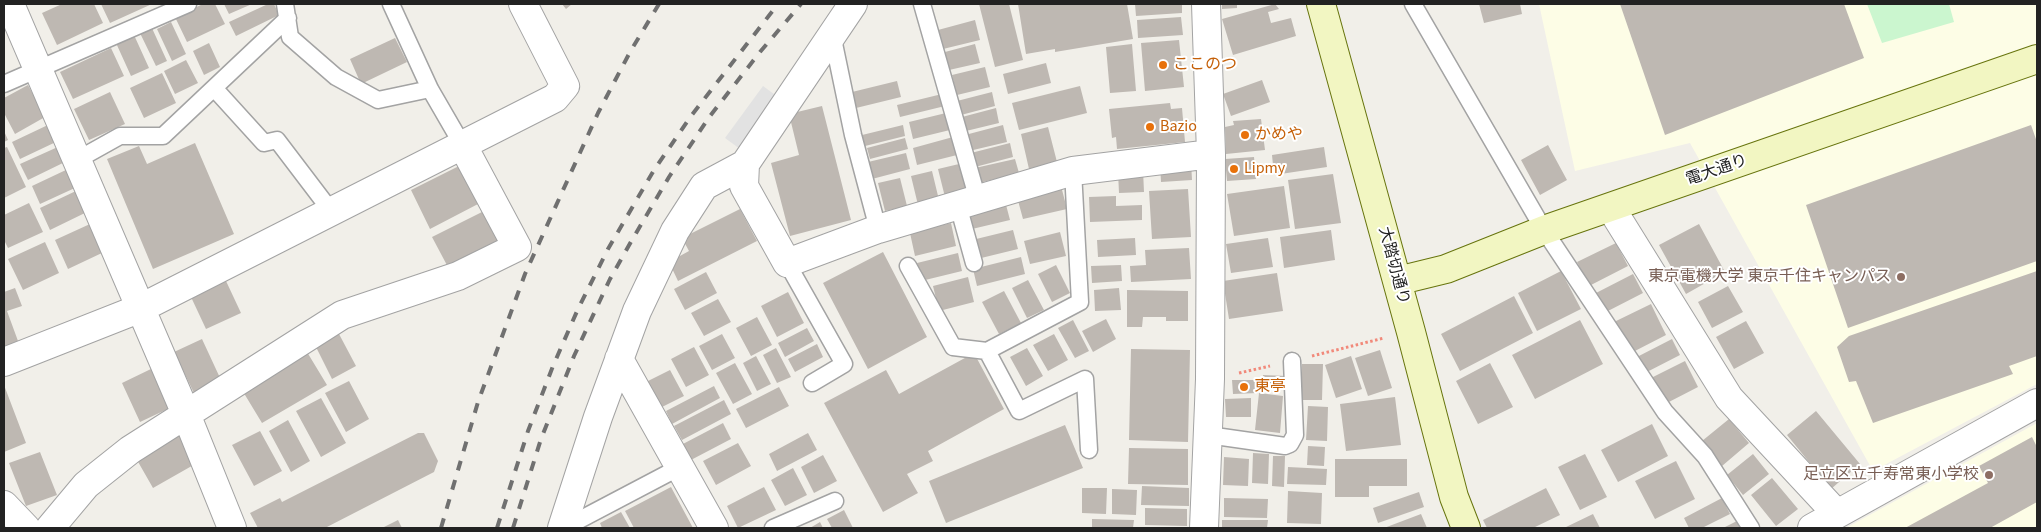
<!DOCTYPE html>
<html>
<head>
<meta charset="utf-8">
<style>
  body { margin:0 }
  #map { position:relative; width:2041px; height:532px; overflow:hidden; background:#f1efe9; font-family:"Source Sans 3",sans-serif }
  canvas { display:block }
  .frame { position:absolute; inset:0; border:5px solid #222; pointer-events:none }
</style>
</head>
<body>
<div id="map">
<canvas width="2041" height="532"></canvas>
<div class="frame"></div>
</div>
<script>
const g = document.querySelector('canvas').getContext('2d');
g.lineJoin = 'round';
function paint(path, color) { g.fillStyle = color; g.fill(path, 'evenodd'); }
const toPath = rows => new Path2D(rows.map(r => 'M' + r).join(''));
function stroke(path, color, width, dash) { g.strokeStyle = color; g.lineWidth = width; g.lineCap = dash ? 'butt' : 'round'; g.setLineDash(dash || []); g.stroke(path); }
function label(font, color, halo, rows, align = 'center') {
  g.font = font + ' "Source Sans 3","Noto Sans JP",sans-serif'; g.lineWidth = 4; g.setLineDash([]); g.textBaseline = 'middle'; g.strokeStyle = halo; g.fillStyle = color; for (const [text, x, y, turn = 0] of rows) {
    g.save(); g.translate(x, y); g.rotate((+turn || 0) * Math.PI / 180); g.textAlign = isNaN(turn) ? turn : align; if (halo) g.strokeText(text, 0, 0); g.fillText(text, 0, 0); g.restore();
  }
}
paint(toPath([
  [1539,4,2037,4,2037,384,1873,471,1690,143,1575,171],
  [2037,423,2037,528,1846,528]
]), '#fdfde6');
paint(toPath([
  [1867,4,1949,4,1954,22,1882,43]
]), '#cbf6cf');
paint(toPath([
  [763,86,778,97,740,149,725,138]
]), '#e2e2e2');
paint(toPath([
  [62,4,94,4,103,23,57,45,42,13],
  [101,4,152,4,110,23],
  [203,4,215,4,225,24,187,42,175,17],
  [224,4,252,4,229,14],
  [268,4,274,4,279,15,236,36,229,22],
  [562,4,572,4,566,9],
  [979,4,1009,4,1023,60,995,67],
  [1018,4,1127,4,1133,39,1055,52,1055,49,1026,54],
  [1135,4,1182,4,1182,13,1136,16],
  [1222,4,1237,4,1237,8,1222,9],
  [1275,4,1279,9,1268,12,1271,23,1291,18,1296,36,1233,55,1222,19],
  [1479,4,1520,4,1522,14,1484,23],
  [1620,4,1844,4,1864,58,1665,135],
  [1181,17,1183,35,1138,38,1137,20],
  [975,20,980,40,943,49,938,30],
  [171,22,186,54,172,61,157,29],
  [151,26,167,61,156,66,139,31],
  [134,35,149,68,131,76,116,43],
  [395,38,407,62,361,84,350,59],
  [1179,40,1184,87,1145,91,1141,43],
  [209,43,220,67,204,75,193,51],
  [975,44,980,63,949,70,945,52],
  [1132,44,1136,91,1110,93,1106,47],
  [111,48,124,76,73,99,60,72],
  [186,60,198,83,175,94,164,71],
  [1046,63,1051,83,1008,94,1003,74],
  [985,67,990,87,957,95,952,75],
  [162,73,176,103,144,118,130,88],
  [1262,80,1270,102,1231,116,1223,94],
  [897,81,901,97,856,108,852,92],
  [28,85,45,117,15,134,4,113,4,98],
  [1080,86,1087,113,1019,130,1012,103],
  [110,92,125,124,89,140,74,109],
  [992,92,995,106,961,115,957,101],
  [942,94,945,106,900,117,897,105],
  [1170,103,1171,109,1182,108,1185,142,1117,149,1116,137,1112,138,1109,109],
  [822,106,851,220,790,236,771,163,799,155,789,114],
  [996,108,999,123,966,131,962,117],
  [946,113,950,130,913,139,909,122],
  [1261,119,1265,150,1226,154,1225,127,1234,125,1233,121],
  [50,124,58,141,20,159,12,142],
  [903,125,905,136,861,147,858,136],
  [1003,125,1007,142,969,151,965,135],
  [2031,125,2037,142,2037,261,1848,328,1806,205],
  [1048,127,1057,162,1029,169,1021,134],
  [4,131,8,140,4,142],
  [953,137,957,155,917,165,913,148],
  [905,138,908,149,870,159,867,148],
  [195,143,234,234,153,269,107,159,139,146,147,164],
  [1010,143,1013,157,975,167,971,153],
  [1548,145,1567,180,1540,195,1521,160],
  [60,146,67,161,28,180,20,164],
  [7,147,26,187,4,198,4,148],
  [1324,147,1327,167,1274,175,1272,155],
  [906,153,910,169,872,179,868,162],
  [1254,157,1256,179,1227,181,1225,159],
  [1015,159,1019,173,979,183,975,168],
  [1191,162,1192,180,1161,182,1160,164],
  [959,164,967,192,945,197,938,169],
  [459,166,478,204,430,229,411,190],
  [68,169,77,187,40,204,32,186],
  [1143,170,1144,192,1119,193,1118,172],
  [932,171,939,200,918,205,911,176],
  [1333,174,1341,223,1295,229,1288,180],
  [900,178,907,206,885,211,878,183],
  [1061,186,1067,209,1023,219,1017,197],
  [1284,186,1290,228,1234,236,1227,194],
  [1188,189,1191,237,1152,239,1149,191],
  [78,190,89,211,50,230,40,208],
  [1116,196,1116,206,1142,205,1142,220,1090,222,1089,197],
  [1005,201,1010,220,972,229,968,210],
  [29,203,43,232,8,248,4,240,4,215],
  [740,209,757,241,678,281,669,262,689,251,682,238],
  [486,210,502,242,449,269,432,237],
  [951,223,956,246,915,256,910,233],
  [90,224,104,252,68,269,55,240],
  [1699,224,1725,272,1686,294,1659,245],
  [1013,230,1018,249,973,260,968,241],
  [1331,230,1335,260,1284,268,1280,237],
  [1060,232,1066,256,1030,264,1024,241],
  [1135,238,1136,255,1098,257,1097,240],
  [1268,238,1273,267,1231,273,1226,244],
  [45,242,59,273,23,290,8,259],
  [1616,243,1628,266,1589,286,1577,262],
  [1189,248,1191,279,1131,282,1130,266,1146,265,1145,250],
  [883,252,927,337,868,369,823,283],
  [958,253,962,271,921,281,917,263],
  [1021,257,1025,274,977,286,973,269],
  [1056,265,1070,293,1052,302,1038,274],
  [1121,265,1122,281,1092,283,1091,266],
  [1561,271,1581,309,1537,331,1518,293],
  [2037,271,2037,356,2009,366,2013,374,1873,423,1856,381,1849,382,1837,347,1849,336],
  [706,272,717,293,685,310,674,289],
  [1277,273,1283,311,1229,319,1223,281],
  [1633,274,1643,293,1606,312,1596,293],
  [968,277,974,302,939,311,933,286],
  [1028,280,1044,310,1027,318,1012,288],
  [226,281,241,313,206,329,191,297],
  [1728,286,1743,312,1712,328,1698,302],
  [15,288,22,306,7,311,18,341,4,347,4,292],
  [1119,288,1121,310,1095,311,1094,290],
  [1127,290,1188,291,1188,321,1166,321,1166,317,1143,317,1142,327,1127,327],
  [1004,291,1021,323,999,334,982,302],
  [788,292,804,323,777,337,761,306],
  [1514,296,1533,333,1460,371,1441,334],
  [718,299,731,322,704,336,691,313],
  [1651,304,1666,335,1631,353,1614,322],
  [757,317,772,345,751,356,736,328],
  [1106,319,1116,339,1093,352,1082,331],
  [1073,320,1089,351,1075,358,1058,328],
  [1580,320,1603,364,1535,399,1512,355],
  [1746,321,1764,353,1734,369,1716,337],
  [807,328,814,341,785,357,778,343],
  [339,334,356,366,332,379,316,347],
  [722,334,735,358,712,370,699,346],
  [1054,334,1068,360,1048,371,1033,345],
  [202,339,221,380,194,393,174,352],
  [1672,339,1680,355,1643,374,1635,358],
  [817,344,823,357,795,372,788,359],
  [694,347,709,375,686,387,671,359],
  [776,348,791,377,777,383,763,355],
  [1027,348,1043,376,1026,386,1010,357],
  [1131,349,1190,350,1188,442,1129,440],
  [1380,350,1392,388,1368,396,1355,358],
  [307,352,327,385,262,423,242,390],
  [974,353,1004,409,928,451,933,461,907,474,918,493,883,512,824,403,886,370,899,394],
  [756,356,771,384,757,391,743,363],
  [1351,356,1362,389,1336,398,1325,365],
  [1685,361,1698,387,1665,404,1651,378],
  [735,363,752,394,733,404,716,373],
  [1490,363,1513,407,1478,424,1456,381],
  [1302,364,1323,364,1322,400,1301,400],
  [153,368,172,407,140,422,122,383],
  [670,370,684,396,660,408,646,382],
  [1263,375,1287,376,1286,390,1262,389],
  [1232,380,1257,380,1258,393,1233,394],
  [349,381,369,419,346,432,325,393],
  [4,385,26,443,4,452],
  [714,386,720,398,672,424,666,411],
  [779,387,789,406,746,428,736,409],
  [1259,393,1283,396,1280,433,1255,430],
  [1395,397,1401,445,1346,451,1340,404],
  [321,398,346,443,321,457,296,411],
  [1251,398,1251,417,1226,417,1225,399],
  [724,400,731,414,682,440,674,426],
  [1308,406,1328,407,1327,441,1306,440],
  [1816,411,1860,464,1831,489,1787,435],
  [1729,419,1749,443,1722,466,1702,441],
  [288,420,310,461,291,472,269,431],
  [723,423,731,439,689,461,681,445],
  [1652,424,1668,456,1618,482,1601,450],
  [1065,425,1083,468,946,523,929,481],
  [260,431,282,471,254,486,232,445],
  [418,433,424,433,438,461,434,472,325,528,258,528,250,513,280,498,282,502],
  [808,433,817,450,777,471,769,454],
  [180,435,197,463,153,488,137,460],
  [2032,437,2037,447,2037,502,1990,528,1905,528,1988,483,1979,466],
  [738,443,751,466,716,485,703,461],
  [1308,446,1325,447,1324,466,1307,465],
  [1129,448,1188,449,1188,485,1128,484],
  [40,452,57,495,26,506,9,463],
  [1253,453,1269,454,1268,484,1252,483],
  [1585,454,1607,497,1580,510,1558,467],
  [1753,454,1769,474,1743,495,1727,475],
  [823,455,837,481,814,493,801,467],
  [1273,456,1285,456,1284,487,1272,486],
  [1224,457,1249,459,1248,486,1223,485],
  [1335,459,1407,459,1407,486,1369,486,1369,497,1335,497],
  [1676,461,1695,499,1655,519,1635,481],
  [1288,467,1327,469,1326,485,1287,484],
  [793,468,807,495,785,506,771,480],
  [1772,478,1798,509,1776,526,1751,495],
  [1142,486,1189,488,1189,506,1141,505],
  [671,487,693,528,634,528,625,511],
  [764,487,776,510,738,528,727,506],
  [1082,488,1107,488,1106,514,1082,513],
  [1546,488,1560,515,1533,528,1487,528,1483,520],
  [1112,489,1137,490,1136,515,1112,514],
  [1288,491,1322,493,1321,524,1287,523],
  [1419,492,1424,507,1378,523,1373,508],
  [1224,498,1268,499,1267,518,1224,517],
  [1722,498,1730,514,1702,528,1689,528,1684,518],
  [1145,508,1187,509,1187,526,1145,525],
  [844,510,853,528,832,528,827,519],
  [621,512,630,528,602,528,600,523],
  [1421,514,1427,528,1384,528],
  [1593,514,1600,528,1564,528],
  [1092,519,1134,520,1133,528,1092,528],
  [398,520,402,528,382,528],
  [1222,520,1268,520,1267,528,1222,528],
  [1739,520,1743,528,1723,528],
  [820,522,823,528,810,528]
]), '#beb8b2');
const lane = toPath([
  [285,4,290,37,336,77,378,100,430,89],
  [391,4,430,89,463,146],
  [922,4,978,200],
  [1413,4,1544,230,1665,412,1705,456,1751,528],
  [832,34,853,135,878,229],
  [4,84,188,4],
  [214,88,264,143,277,140,331,211],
  [77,160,120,136,163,136,288,18],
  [958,205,974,263],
  [787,263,844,364,812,383],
  [908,266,953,347,987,351,1080,302,1073,171],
  [987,351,1019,411,1085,379,1089,450],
  [1208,435,1285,446,1290,444,1295,435,1292,361],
  [564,528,680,467],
  [773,528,835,501]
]);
const street = toPath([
  [10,4,186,414,232,528],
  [745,164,744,186,787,263,878,229,1073,171,1211,154],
  [1611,208,1729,398,1837,514],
  [619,359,714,528],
  [4,362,141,308,555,98,565,86,523,4],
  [4,505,26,528],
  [50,528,86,485,130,450,342,315,458,276,517,247,463,146],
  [562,528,598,417,637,311,675,231,704,186,745,164,853,4],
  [1204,528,1210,379,1211,154,1206,4],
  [1812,528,2037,403]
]);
const secondary = toPath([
  [1321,4,1411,332,1454,497,1466,528],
  [1397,281,1446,269,1544,230,2037,59]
]);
stroke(lane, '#a3a3a3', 19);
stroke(street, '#a3a3a3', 30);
stroke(secondary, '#67740d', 30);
stroke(toPath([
  [1312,356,1384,338],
  [1239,373,1270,366]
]), '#f1897a', 3, [2.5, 2.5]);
stroke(lane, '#fff', 16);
stroke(street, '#fff', 28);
stroke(secondary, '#f2f6c2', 28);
stroke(toPath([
  [441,528,478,402,525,274,598,113,630,52,659,4],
  [497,528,528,431,553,366,578,309,608,249,654,170,691,116,778,4],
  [513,528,541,439,574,356,610,279,632,240,669,177,710,116,760,52,801,4]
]), '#707070', 4, [10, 10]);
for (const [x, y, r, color] of [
  [1163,65,5,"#e8710a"],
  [1150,127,5,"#e8710a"],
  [1245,135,5,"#e8710a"],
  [1234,169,5,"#e8710a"],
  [1901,277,5,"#8d6e63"],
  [1244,387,5,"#e8710a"],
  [1989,475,5,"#8d6e63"]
]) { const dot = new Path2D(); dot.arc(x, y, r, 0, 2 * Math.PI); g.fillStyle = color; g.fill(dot); stroke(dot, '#fff', 2); }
label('16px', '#c56008', '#fff', [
  ["ここのつ",1173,65],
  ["Bazio",1160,127],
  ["かめや",1255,135],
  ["Lipmy",1244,169],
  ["東亭",1254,387]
], 'left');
label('16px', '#222', '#fff', [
  ["電大通り",1717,171,-19],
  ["大踏切通り",1393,266,75]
]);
label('16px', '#785e54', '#fff', [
  ["東京電機大学 東京千住キャンパス",1891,277],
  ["足立区立千寿常東小学校",1979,475]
], 'right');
</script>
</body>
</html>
